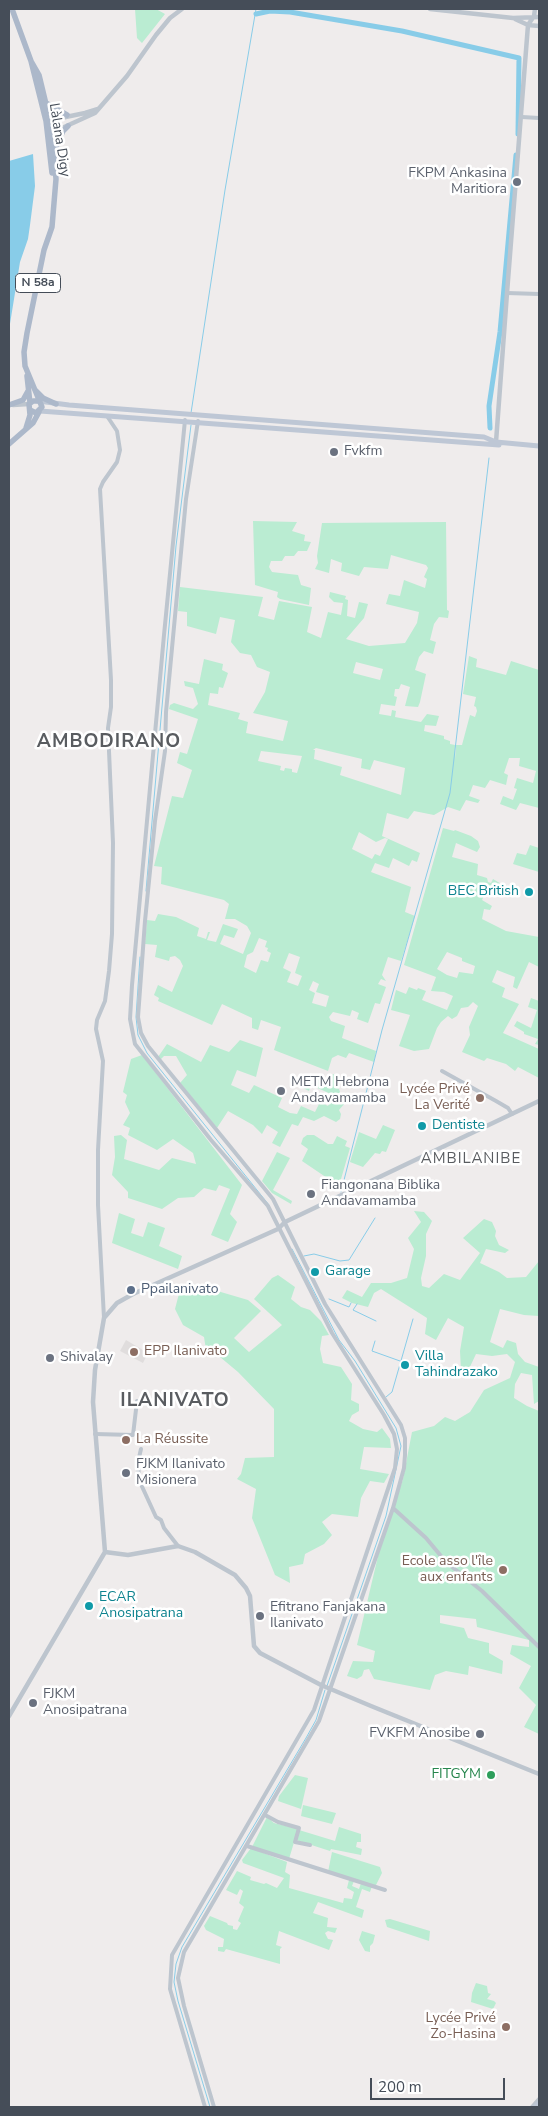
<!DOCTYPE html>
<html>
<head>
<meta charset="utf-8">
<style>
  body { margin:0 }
  #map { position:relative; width:548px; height:2116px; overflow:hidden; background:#efecec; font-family:"Nunito Sans",sans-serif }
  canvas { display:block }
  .frame { position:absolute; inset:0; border:10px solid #454d58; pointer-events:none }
  .scale { position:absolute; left:370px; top:2078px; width:135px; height:22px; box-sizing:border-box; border:2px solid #454d58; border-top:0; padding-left:6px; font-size:15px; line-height:18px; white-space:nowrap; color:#454d58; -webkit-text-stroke:4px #fff; paint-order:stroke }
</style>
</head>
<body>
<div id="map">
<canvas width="548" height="2116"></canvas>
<div class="frame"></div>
<div class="scale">200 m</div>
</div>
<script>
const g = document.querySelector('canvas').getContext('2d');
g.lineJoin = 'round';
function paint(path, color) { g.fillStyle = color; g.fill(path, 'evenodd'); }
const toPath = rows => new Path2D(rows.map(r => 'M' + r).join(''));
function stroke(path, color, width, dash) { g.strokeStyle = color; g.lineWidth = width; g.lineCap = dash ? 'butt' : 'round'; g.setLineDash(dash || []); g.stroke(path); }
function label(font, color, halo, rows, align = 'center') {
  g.font = font + ' "Nunito Sans",sans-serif'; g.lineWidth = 5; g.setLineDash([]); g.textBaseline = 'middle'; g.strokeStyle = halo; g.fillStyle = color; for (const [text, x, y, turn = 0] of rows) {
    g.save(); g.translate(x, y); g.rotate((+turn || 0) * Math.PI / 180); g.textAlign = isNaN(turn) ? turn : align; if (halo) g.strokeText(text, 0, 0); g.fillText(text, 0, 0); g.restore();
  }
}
paint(toPath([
  [126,1340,148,1353,143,1363,120,1351]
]), '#e0dddd');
paint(toPath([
  [135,9,156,9,165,14,142,43,137,38],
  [253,521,297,522,292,531,305,535,304,541,311,542,307,551,298,551,294,556,285,556,282,561,271,561,269,567,272,572,298,575,301,585,311,588,309,605,280,599,277,597,278,592,255,585],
  [446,522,447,610,449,611,448,618,439,617,434,624,430,640,436,642,433,654,424,651,419,657,415,670,426,674,420,702,418,707,405,706,410,687,401,684,399,689,395,689,394,696,397,697,395,706,381,704,379,714,391,716,392,710,396,711,395,717,421,722,427,714,439,716,436,726,425,725,424,731,444,736,444,739,450,741,450,744,455,745,455,759,456,745,462,745,470,715,475,717,477,711,476,707,474,706,476,697,463,694,469,656,477,659,476,667,506,675,511,661,539,670,539,808,520,803,516,810,500,804,503,796,513,800,517,789,514,788,517,778,533,783,536,771,519,766,520,758,509,758,504,773,508,775,506,785,490,780,485,788,473,785,469,796,480,800,478,803,466,800,460,811,448,807,434,815,414,811,408,819,387,813,382,836,420,853,417,862,412,860,409,866,393,858,389,868,375,863,371,872,411,887,405,912,415,916,401,961,388,957,382,975,386,981,381,979,378,984,386,987,380,1004,375,1003,368,1023,357,1019,359,1013,352,1010,350,1016,333,1012,329,1017,331,1021,345,1026,342,1038,376,1051,374,1062,349,1053,346,1058,338,1055,332,1058,328,1071,274,1050,281,1027,261,1020,258,1030,252,1028,252,1018,222,1004,212,1025,158,1001,159,998,154,995,158,985,172,992,183,966,180,960,175,956,170,957,169,961,155,957,157,945,145,944,147,920,155,921,158,914,176,917,199,928,197,936,206,939,208,932,210,932,207,940,216,942,223,924,238,929,234,938,224,935,220,944,243,954,251,933,247,926,235,919,225,919,229,904,224,900,161,884,162,867,154,866,172,796,183,798,192,770,177,763,180,752,187,754,198,719,169,709,170,705,174,703,193,709,198,704,193,688,185,686,184,681,199,684,204,659,223,664,222,670,228,673,223,688,219,687,218,694,210,693,208,705,240,713,238,719,248,722,246,733,283,741,288,721,253,713,265,692,270,672,257,667,251,655,240,653,231,642,235,620,220,617,216,634,187,626,187,612,178,611,180,587,263,597,258,616,274,620,279,601,312,607,307,632,321,638,328,612,341,615,343,603,334,602,329,597,330,592,346,596,345,599,348,600,347,616,355,618,359,602,368,604,364,618,346,639,369,646,405,643,417,623,419,612,386,604,389,594,400,596,404,580,425,588,427,579,424,577,428,568,426,565,391,555,388,569,364,567,359,576,341,571,342,563,331,559,329,573,315,569,318,563,317,556,322,523],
  [356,662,383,669,380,680,353,673],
  [316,748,362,759,361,768,370,770,374,760,405,768,401,795,340,775,342,767,314,759,315,750,313,750],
  [261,751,302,756,297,773,292,772,292,769,285,768,284,771,280,770,281,766,258,761],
  [359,832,376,842,385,838,388,839,380,856,375,854,372,859,352,849],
  [259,938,267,941,265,947,268,948,267,951,271,953,268,962,261,960,256,973,244,967,247,955,253,952],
  [289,953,300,957,295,973,302,976,298,986,287,982,291,972,283,968],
  [313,981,319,984,316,992,329,996,326,1007,312,1003,315,993,309,990],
  [443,828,454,831,455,830,471,836,478,841,480,847,477,852,456,843,452,857,478,864,477,875,487,878,488,882,491,883,493,879,503,885,502,891,487,889,482,900,492,906,490,910,484,909,482,919,506,931,539,937,539,967,529,962,517,989,513,987,515,977,497,970,492,982,505,988,502,997,519,1004,503,1033,539,1049,539,1078,518,1067,515,1071,506,1064,487,1058,484,1061,462,1052,470,1035,469,1027,478,1006,473,1002,468,1007,461,1008,457,1016,452,1019,448,1016,441,1022,437,1028,429,1049,414,1051,399,1046,410,1015,391,1010,396,990,406,994,409,987,417,990,418,988,426,991,422,1000,447,1010,453,996,444,992,431,991,436,977,404,965],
  [447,952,462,958,462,961,475,966,473,974,459,972,457,978,447,975,437,969],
  [530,845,539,848,539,872,513,864,517,853,526,855],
  [531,998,539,1001,539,1045,535,1044,538,1039,524,1034,524,1032,514,1026,517,1021,531,1028,537,1010,528,1007],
  [240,1040,263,1048,256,1077,237,1070,231,1085,249,1093,254,1085,282,1098,278,1107,290,1113,297,1114,301,1106,315,1112,320,1102,328,1106,333,1095,311,1085,309,1091,301,1087,306,1075,329,1084,333,1074,339,1077,335,1087,339,1089,340,1092,337,1100,345,1103,339,1110,341,1114,340,1119,336,1122,324,1116,314,1121,303,1117,298,1126,292,1124,280,1147,272,1143,278,1132,267,1125,262,1134,253,1125,228,1111,217,1128,180,1083,187,1075,176,1056,164,1056,161,1059,158,1057,167,1044,201,1062,210,1045,229,1052],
  [142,1055,242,1185,230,1214,237,1222,228,1242,211,1235,230,1189,219,1185,216,1191,204,1188,194,1197,178,1198,162,1209,128,1198,128,1192,112,1175,115,1157,114,1136,121,1135,127,1140,124,1159,159,1170,172,1158,196,1164,193,1153,173,1139,157,1150,128,1135,130,1128,123,1125,130,1113,125,1102,127,1095,123,1092,131,1059],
  [383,1125,395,1130,386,1152,382,1151,380,1154,375,1153,363,1167,350,1162,359,1132,376,1139],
  [307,1135,314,1135,328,1144,333,1144,337,1136,347,1141,345,1146,350,1148,339,1186,302,1161,308,1149,301,1144,303,1138],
  [277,1152,290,1158,273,1190,292,1201,291,1204,272,1193,262,1181],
  [414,1211,424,1212,432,1221,426,1234,426,1256,421,1278,422,1286,429,1288,444,1274,460,1280,480,1253,463,1238,484,1219,492,1222,496,1231,495,1236,499,1245,509,1250,505,1253,486,1249,480,1263,499,1272,507,1278,526,1277,539,1261,539,1316,524,1315,500,1309,490,1342,503,1348,507,1340,516,1343,518,1354,525,1362,539,1367,539,1401,534,1404,532,1375,521,1373,515,1384,514,1398,527,1406,539,1411,539,1734,524,1727,536,1705,519,1688,531,1666,510,1654,512,1645,529,1647,529,1640,477,1627,476,1619,440,1615,440,1623,464,1628,468,1638,489,1643,489,1653,503,1661,502,1674,469,1666,468,1675,446,1671,435,1675,430,1690,374,1679,369,1669,364,1670,362,1676,357,1679,347,1676,353,1661,373,1662,375,1651,357,1645,379,1552,403,1479,412,1432,434,1426,445,1417,455,1421,470,1412,484,1390,510,1378,515,1362,507,1354,492,1356,476,1354,468,1371,461,1370,460,1351,464,1327,448,1318,436,1340,425,1334,427,1318,381,1289,374,1293,368,1307,352,1303,342,1298,347,1290,362,1297,371,1283,391,1283,407,1278,414,1249,408,1238,421,1222],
  [119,1213,135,1219,131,1233,143,1237,148,1222,165,1228,159,1246,182,1256,178,1269,112,1243],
  [278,1275,295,1287,291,1299,301,1307,310,1310,321,1321,329,1335,322,1336,320,1349,323,1363,341,1367,352,1384,351,1400,359,1404,359,1411,352,1415,349,1421,363,1429,377,1432,382,1428,390,1439,391,1448,364,1447,360,1469,389,1474,384,1483,370,1481,361,1498,358,1517,332,1514,322,1522,332,1535,324,1544,305,1554,303,1564,289,1567,290,1583,275,1575,252,1518,256,1489,237,1479,241,1474,245,1458,274,1457,274,1409,238,1372,220,1357,206,1350,204,1337,183,1325,175,1309,181,1286,204,1284,214,1290,248,1300,261,1311,234,1338,249,1352,282,1325,254,1299,272,1278],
  [295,1775,308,1778,301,1809,278,1801,279,1796],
  [303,1805,336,1813,332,1824,301,1816],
  [267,1817,274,1823,298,1829,289,1859,261,1852,287,1862,285,1872,290,1875,289,1888,343,1903,344,1898,352,1899,354,1892,347,1888,349,1880,354,1881,352,1886,359,1889,361,1883,372,1886,370,1892,362,1889,356,1907,364,1910,362,1918,318,1902,313,1913,328,1918,327,1927,337,1928,335,1933,328,1931,325,1933,328,1939,333,1940,329,1950,279,1931,276,1945,282,1947,280,1949,280,1964,226,1949,224,1952,218,1951,218,1947,223,1947,224,1939,206,1930,204,1926,210,1916,227,1923,228,1925,233,1926,233,1929,237,1930,241,1923,238,1921,244,1907,239,1903,243,1891,240,1889,237,1895,226,1890,237,1871,251,1877,250,1880,264,1884,266,1883,277,1888,284,1878,243,1863,242,1860,251,1848,261,1852,252,1847],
  [339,1827,361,1834,361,1842,357,1842,356,1847,362,1849,361,1855,331,1849,330,1851,296,1840,299,1830,335,1841],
  [332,1852,380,1867,382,1873,375,1887,328,1872],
  [390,1919,430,1931,429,1941,387,1927,385,1920],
  [362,1931,375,1935,373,1943,370,1946,370,1952,365,1951,359,1940],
  [476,1983,487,1986,488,1993,491,1994,487,1999,494,2001,496,2003,493,2009,471,2002,472,1993]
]), '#baecd2');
paint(toPath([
  [33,154,35,186,30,225,28,239,20,262,9,330,9,161]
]), '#88cce8');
stroke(toPath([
  [191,413,225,190,256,9],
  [146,891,176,546,191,425],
  [140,957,136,1017,138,1035,147,1053,269,1205],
  [341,1192,382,1030,450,793,489,458],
  [292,1249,339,1340,355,1361,396,1428,401,1446,386,1516,327,1686],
  [304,1256,314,1254,340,1261,349,1260,375,1218],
  [329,1299,349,1307,351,1303],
  [357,1304,353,1310,376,1321],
  [375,1341,372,1351,400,1361],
  [386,1397,392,1392,413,1319],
  [210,2107,178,2001,174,1982,176,1964,182,1947,306,1738,316,1720,325,1690]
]), '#88cce8', 1);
stroke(toPath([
  [256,14,270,11,290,12,402,31,519,58,518,134],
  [490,428,489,406,500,332,516,155]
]), '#88cce8', 5);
stroke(toPath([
  [522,117,539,118],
  [507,293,539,294],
  [185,420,164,635,132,985,130,1019,135,1044,211,1140,268,1206,332,1333,384,1415,394,1434,397,1449,395,1468,314,1710,172,1955,170,1989,205,2107],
  [198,421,186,499,166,712,165,751,155,821,145,921,138,1017,141,1033,148,1046,273,1199,325,1304,401,1425,405,1438,405,1455,404,1468,393,1508,319,1721,184,1952,178,1978,184,2006,214,2107],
  [442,1071,496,1101,508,1108,512,1114],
  [104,1318,98,1205,98,1150,103,1061,96,1029,97,1020,105,1001,109,971,112,934,113,843,108,728,111,707,111,680,100,489,103,482,117,462,120,450,117,431,107,416],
  [95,1434,133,1435,137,1401],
  [141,1449,138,1462,139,1480,156,1517,161,1520,164,1528,178,1546],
  [393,1508,426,1538,446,1562,482,1591,539,1647],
  [265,1815,278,1822,299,1828,295,1842,310,1845],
  [247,1846,385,1890],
  [532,2107,539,2099]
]), '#bdc5ce', 4);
stroke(toPath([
  [430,9,513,18,539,17],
  [515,19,528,25,539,26],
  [50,123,57,128,62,128,95,113,127,76,156,35,170,18,182,9],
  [50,126,61,118,85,113,98,109],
  [13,405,29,404],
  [498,443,496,442,507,293,528,25,534,16,535,9],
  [105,1552,128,1555,178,1546,195,1552,235,1575,246,1588,250,1596,254,1646,260,1653,321,1685,371,1706,539,1774],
  [9,1716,105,1552,93,1402,95,1370,104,1318,117,1303,133,1294,278,1229,285,1222,539,1101]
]), '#bdc5ce', 4.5);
stroke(toPath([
  [38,401,69,405,484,437,496,442,539,446],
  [40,411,499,445],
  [535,2107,539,2103]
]), '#bec7d5', 5);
stroke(toPath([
  [12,9,31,61,46,121,52,173],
  [46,103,67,115],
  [56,147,63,131,68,126],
  [27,376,30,403],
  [35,390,43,398,56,404],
  [9,405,23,400,28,391],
  [30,410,36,413,42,407,25,366,24,352,27,333,44,250,52,227,56,179,52,129,39,75,31,61],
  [26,428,30,415,29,404,33,401,38,401],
  [9,444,33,423,39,412]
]), '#acb8ca', 5.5);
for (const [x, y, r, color] of [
  [517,182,5,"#6b7280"],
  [334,452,5,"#6b7280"],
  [529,892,5,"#0f9aa8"],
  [281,1091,5,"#6b7280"],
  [480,1098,5,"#8d6e63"],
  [422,1126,5,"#0f9aa8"],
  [311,1194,5,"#6b7280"],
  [315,1272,5,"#0f9aa8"],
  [131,1290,5,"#5c6f8a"],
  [134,1352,5,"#8d6e63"],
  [50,1358,5,"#6b7280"],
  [405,1365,5,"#0f9aa8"],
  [126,1440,5,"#8d6e63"],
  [126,1473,5,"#6b7280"],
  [503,1570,5,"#8d6e63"],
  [89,1606,5,"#0f9aa8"],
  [260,1616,5,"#6b7280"],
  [33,1703,5,"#6b7280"],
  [480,1734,5,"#6b7280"],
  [491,1775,5,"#2e9e5b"],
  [506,2027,5,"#8d6e63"]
]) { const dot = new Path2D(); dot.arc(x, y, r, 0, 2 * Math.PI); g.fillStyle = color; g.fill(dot); stroke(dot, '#fff', 2); }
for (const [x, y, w] of [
  [38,283,45]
]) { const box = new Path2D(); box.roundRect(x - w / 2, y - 9.5, w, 19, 4); g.fillStyle = '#fff'; g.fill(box); stroke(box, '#454d58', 1); }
label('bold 12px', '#454d58', null, [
  ["N 58a",38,283]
]);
label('14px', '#454d58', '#fff', [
  ["Làlana Digy",59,140,81]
]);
label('14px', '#5b616d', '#fff', [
  ["FKPM Ankasina",507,174,"right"],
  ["Maritiora",507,190,"right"],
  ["Fvkfm",344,452],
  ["METM Hebrona",291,1083],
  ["Andavamamba",291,1099],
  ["Fiangonana Biblika",321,1186],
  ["Andavamamba",321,1202],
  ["Shivalay",60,1358],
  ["FJKM Ilanivato",136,1465],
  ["Misionera",136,1481],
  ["Efitrano Fanjakana",270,1608],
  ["Ilanivato",270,1624],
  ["FJKM",43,1695],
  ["Anosipatrana",43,1711],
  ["FVKFM Anosibe",470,1734,"right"]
], 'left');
label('14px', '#0d838f', '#fff', [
  ["BEC British",519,892,"right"],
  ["Dentiste",432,1126],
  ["Garage",325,1272],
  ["Villa",415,1357],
  ["Tahindrazako",415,1373],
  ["ECAR",99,1598],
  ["Anosipatrana",99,1614]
], 'left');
label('14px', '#785e54', '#fff', [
  ["Lycée Privé",470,1090],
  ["La Verité",470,1106],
  ["EPP Ilanivato",144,1352,"left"],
  ["La Réussite",136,1440,"left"],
  ["Ecole asso l'île",493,1562],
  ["aux enfants",493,1578],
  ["Lycée Privé",496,2019],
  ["Zo-Hasina",496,2035]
], 'right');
label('14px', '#4e5e75', '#fff', [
  ["Ppailanivato",141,1290]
], 'left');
label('14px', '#27864d', '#fff', [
  ["FITGYM",481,1775]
], 'right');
g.letterSpacing = '1px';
label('15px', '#595c60', '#fff', [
  ["AMBILANIBE",471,1159]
]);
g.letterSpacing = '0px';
g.letterSpacing = '1px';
label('bold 19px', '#595c60', '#fff', [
  ["AMBODIRANO",109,742],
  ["ILANIVATO",175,1401]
]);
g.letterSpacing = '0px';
</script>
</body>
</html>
